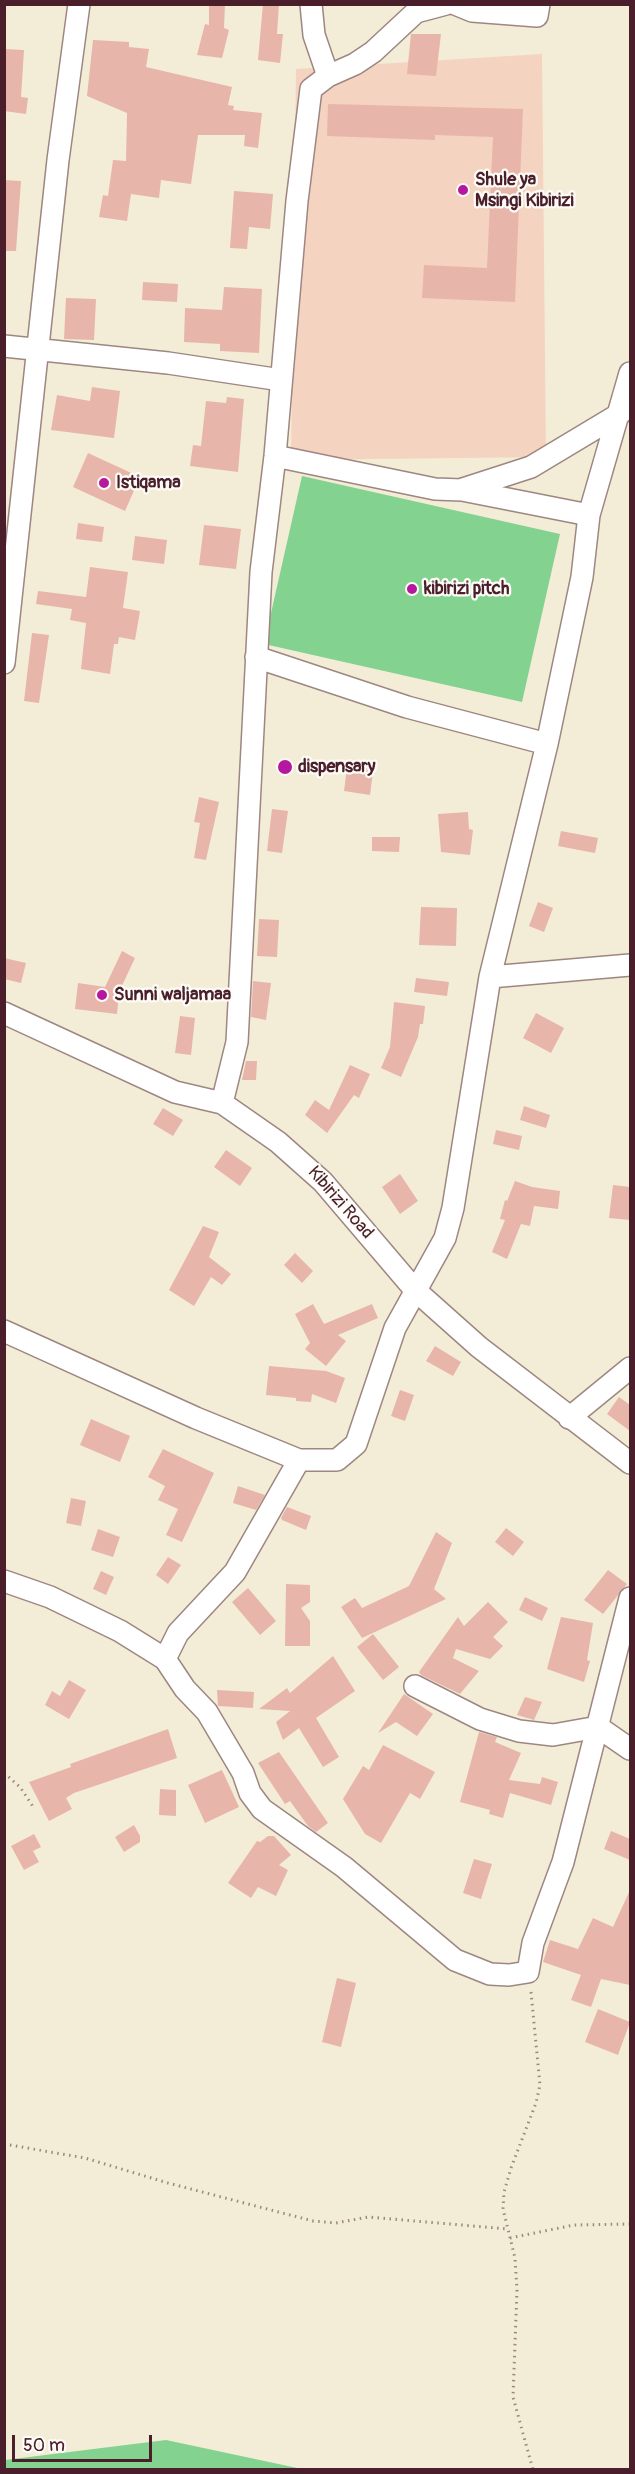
<!DOCTYPE html>
<html>
<head>
<meta charset="utf-8">
<style>
  body { margin:0 }
  #map { position:relative; width:635px; height:2474px; overflow:hidden; background:#f3edd7; font-family:Pangolin,sans-serif }
  canvas { display:block }
  .frame { position:absolute; inset:0; border:6px solid #4a1f2b; pointer-events:none }
  .scale { position:absolute; left:12px; top:2435px; width:140px; height:27px; box-sizing:border-box; border:3px solid #4a1f2b; border-top:0; padding-left:8px; font-size:18px; line-height:21px; white-space:nowrap; color:#4a1f2b; -webkit-text-stroke:4px #fdfcf7; paint-order:stroke }
</style>
</head>
<body>
<div id="map">
<canvas width="635" height="2474"></canvas>
<div class="frame"></div>
<div class="scale">50 m</div>
</div>
<script>
const g = document.querySelector('canvas').getContext('2d');
g.lineJoin = 'round';
function paint(path, color) { g.fillStyle = color; g.fill(path, 'evenodd'); }
const toPath = rows => new Path2D(rows.map(r => 'M' + r).join(''));
function stroke(path, color, width, dash) { g.strokeStyle = color; g.lineWidth = width; g.lineCap = dash ? 'butt' : 'round'; g.setLineDash(dash || []); g.stroke(path); }
function label(font, color, halo, rows, align = 'center') {
  g.font = font + ' Pangolin,sans-serif'; g.lineWidth = 4.5; g.setLineDash([]); g.textBaseline = 'middle'; g.strokeStyle = halo; g.fillStyle = color; for (const [text, x, y, turn = 0] of rows) {
    g.save(); g.translate(x, y); g.rotate((+turn || 0) * Math.PI / 180); g.textAlign = isNaN(turn) ? turn : align; if (halo) g.strokeText(text, 0, 0); g.fillText(text, 0, 0); g.restore();
  }
}
paint(toPath([
  [542,54,546,457,291,460,296,69]
]), '#f4d3c1');
paint(toPath([
  [302,476,560,534,522,702,264,644],
  [166,2440,302,2469,5,2469,5,2460]
]), '#84d290');
paint(toPath([
  [209,4,225,4,224,28,229,30,222,58,197,55,205,24,209,25],
  [263,4,279,4,277,34,283,34,280,63,258,60],
  [411,34,441,34,436,76,407,74],
  [93,40,129,42,129,47,149,49,146,67,232,87,228,105,234,106,233,110,262,113,258,148,244,146,245,135,198,135,191,184,161,180,159,198,131,194,127,221,99,217,103,195,108,196,113,160,126,161,127,113,87,96],
  [4,49,24,50,21,97,28,98,26,114,4,111],
  [328,104,523,109,515,302,422,298,424,265,487,268,493,137,435,135,435,140,327,136],
  [4,180,21,181,16,251,4,251],
  [234,191,273,194,270,229,249,227,247,249,230,248],
  [143,282,178,284,177,302,142,300],
  [224,287,262,289,259,353,220,351,220,344,184,342,185,308,222,310],
  [66,298,96,299,94,340,64,339],
  [92,387,120,391,114,438,51,430,57,395,90,401],
  [227,397,244,399,238,472,190,466,193,445,201,446,206,401,226,403],
  [88,453,140,477,125,511,73,487],
  [78,523,104,527,102,542,76,539],
  [204,525,241,529,236,569,199,565],
  [135,536,167,540,164,564,132,560],
  [90,567,128,572,123,608,140,611,135,640,119,637,118,644,114,644,110,674,81,669,86,623,70,620,72,609,36,604,38,591,86,597],
  [32,633,49,635,39,703,24,701],
  [348,760,374,763,370,795,344,791],
  [199,797,219,802,206,860,194,858,200,823,194,822],
  [272,809,288,811,282,853,267,851],
  [468,812,469,829,473,830,470,855,441,852,438,814],
  [561,831,598,838,595,853,558,846],
  [372,837,400,837,399,852,372,851],
  [538,902,553,908,544,932,529,926],
  [421,907,457,908,456,946,419,945],
  [259,919,279,920,277,957,257,956],
  [122,951,135,958,119,992,117,1014,75,1009,78,983,105,987],
  [4,958,26,963,21,983,4,979],
  [416,978,449,982,447,996,414,992],
  [253,981,271,983,266,1020,251,1017],
  [394,1002,425,1006,423,1024,420,1024,418,1037,401,1077,381,1068,390,1047],
  [536,1013,564,1028,551,1053,523,1038],
  [180,1016,195,1018,191,1055,175,1053],
  [246,1061,257,1061,256,1080,242,1080],
  [350,1065,370,1074,359,1098,354,1095,327,1133,305,1115,315,1100,329,1110],
  [524,1106,550,1115,546,1128,520,1120],
  [163,1108,183,1120,173,1136,153,1124],
  [496,1130,522,1136,519,1150,493,1144],
  [226,1150,252,1168,240,1186,214,1167],
  [400,1174,418,1201,400,1214,382,1187],
  [515,1181,532,1187,560,1191,558,1209,534,1206,530,1226,521,1224,507,1259,492,1252,505,1220,500,1219,505,1200,507,1201],
  [613,1185,630,1187,630,1220,609,1218],
  [203,1226,219,1232,209,1257,231,1274,222,1285,211,1277,194,1306,169,1290],
  [295,1253,313,1271,302,1283,284,1265],
  [313,1304,324,1324,372,1304,378,1318,338,1335,346,1341,326,1366,305,1349,310,1343,295,1314],
  [435,1346,461,1362,453,1376,426,1361],
  [269,1366,326,1371,345,1378,336,1403,312,1394,311,1402,296,1401,296,1398,266,1395],
  [400,1390,414,1395,405,1421,391,1416],
  [619,1397,630,1405,630,1431,607,1414],
  [91,1419,130,1436,120,1462,80,1445],
  [163,1449,214,1473,182,1542,166,1535,178,1509,158,1500,165,1486,148,1477],
  [238,1486,265,1495,256,1510,233,1503],
  [71,1498,86,1501,81,1526,66,1523],
  [287,1507,311,1516,306,1530,282,1520,281,1518],
  [506,1528,524,1542,513,1556,495,1542],
  [98,1529,120,1537,113,1557,91,1550],
  [436,1532,452,1543,434,1589,446,1599,362,1638,341,1607,355,1598,362,1608,409,1586],
  [168,1557,181,1565,168,1584,156,1575],
  [608,1570,627,1584,603,1614,584,1600],
  [101,1571,114,1577,106,1595,93,1589],
  [286,1584,310,1585,310,1602,301,1608,310,1621,310,1646,285,1646],
  [248,1588,276,1621,260,1635,232,1602],
  [525,1597,548,1608,542,1621,519,1610],
  [488,1602,508,1622,493,1637,503,1646,490,1659,456,1649,453,1658,479,1671,460,1694,421,1675,419,1672,458,1617,464,1626],
  [561,1617,593,1623,587,1660,590,1661,584,1682,547,1669],
  [373,1634,399,1667,383,1680,357,1647],
  [333,1656,355,1691,316,1718,339,1757,323,1767,299,1728,283,1740,276,1722,290,1711,259,1709,287,1688,290,1693],
  [69,1680,86,1690,69,1719,45,1705,52,1691,60,1696],
  [217,1690,254,1692,253,1708,218,1706],
  [404,1694,433,1714,417,1736,396,1722,378,1733],
  [525,1697,542,1702,534,1720,517,1715],
  [168,1729,177,1758,74,1793,66,1798,72,1809,49,1821,29,1782,71,1767,70,1764],
  [479,1732,497,1737,495,1742,521,1753,509,1780,540,1784,542,1777,558,1782,551,1805,510,1793,503,1818,489,1814,490,1810,460,1802],
  [383,1745,435,1772,420,1799,410,1793,381,1843,365,1834,343,1799,363,1766,369,1770],
  [279,1752,328,1823,316,1832,308,1826,290,1801,285,1804,258,1763],
  [222,1770,239,1807,205,1823,188,1785],
  [160,1789,176,1790,176,1816,159,1815],
  [134,1825,140,1836,140,1842,124,1852,115,1837],
  [611,1831,630,1839,630,1860,604,1849],
  [34,1834,41,1847,33,1851,39,1862,24,1870,11,1846],
  [268,1836,274,1836,291,1855,279,1865,288,1870,276,1896,258,1887,251,1898,228,1883,257,1841,260,1842],
  [474,1859,492,1864,481,1899,463,1893],
  [630,1890,630,1985,601,1979,591,2007,571,2000,581,1975,543,1962,550,1940,578,1949,593,1918,613,1927],
  [337,1978,356,1983,341,2047,322,2042],
  [598,2009,630,2022,618,2055,585,2042]
]), '#e8b5aa');
const minor = toPath([
  [311,4,314,35,328,76],
  [455,4,472,11,537,16,539,4],
  [4,346,168,363,281,380],
  [275,456,435,489,462,490,589,515],
  [463,489,531,467,621,413],
  [256,657,407,707,547,744],
  [4,663,58,160,79,4],
  [490,977,630,965],
  [4,1013,175,1092,222,1103,278,1142,323,1182,415,1290,479,1347,630,1463],
  [222,1103,237,1042,261,572,275,456,297,201,311,89,328,76,355,64,373,52,416,12,446,4],
  [4,1331,196,1418,299,1460],
  [569,1418,630,1368],
  [4,1581,50,1597,120,1631,165,1659,185,1689,207,1712,243,1773,250,1793,262,1809,344,1867,455,1960,490,1974,509,1975,528,1972,533,1943,563,1862,630,1598],
  [165,1659,178,1633,235,1572,299,1460,337,1460,356,1444,395,1328,445,1238,453,1208,490,977,547,744,582,577,589,515,630,373],
  [415,1686,480,1719,519,1731,553,1735,598,1727,630,1749]
]);
stroke(minor, '#9e8681', 24);
stroke(toPath([
  [4,1773,20,1787,34,1808],
  [531,1992,540,2085,536,2103,511,2168,504,2192,503,2209,515,2258,517,2290,513,2397,533,2470],
  [4,2144,85,2158,168,2183,313,2221,336,2223,368,2217,508,2229],
  [510,2238,574,2225,630,2224]
]), '#9e8681', 3, [1.5, 4.5]);
stroke(minor, '#fff', 21);
for (const [x, y, r, color] of [
  [463,190,6,"#b5179e"],
  [104,483,6,"#b5179e"],
  [412,589,6,"#b5179e"],
  [285,767,8,"#b5179e"],
  [102,995,6,"#b5179e"]
]) { const dot = new Path2D(); dot.arc(x, y, r, 0, 2 * Math.PI); g.fillStyle = color; g.fill(dot); stroke(dot, '#fdfcf7', 2); }
label('bold 18px', '#4a1f2b', '#fdfcf7', [
  ["Shule ya",475,180],
  ["Msingi Kibirizi",475,201],
  ["Istiqama",116,483],
  ["kibirizi pitch",424,589],
  ["dispensary",298,767],
  ["Sunni waljamaa",114,995]
], 'left');
label('18px', '#4a1f2b', '#fdfcf7', [
  ["Kibirizi Road",340,1203,49]
]);
</script>
</body>
</html>
